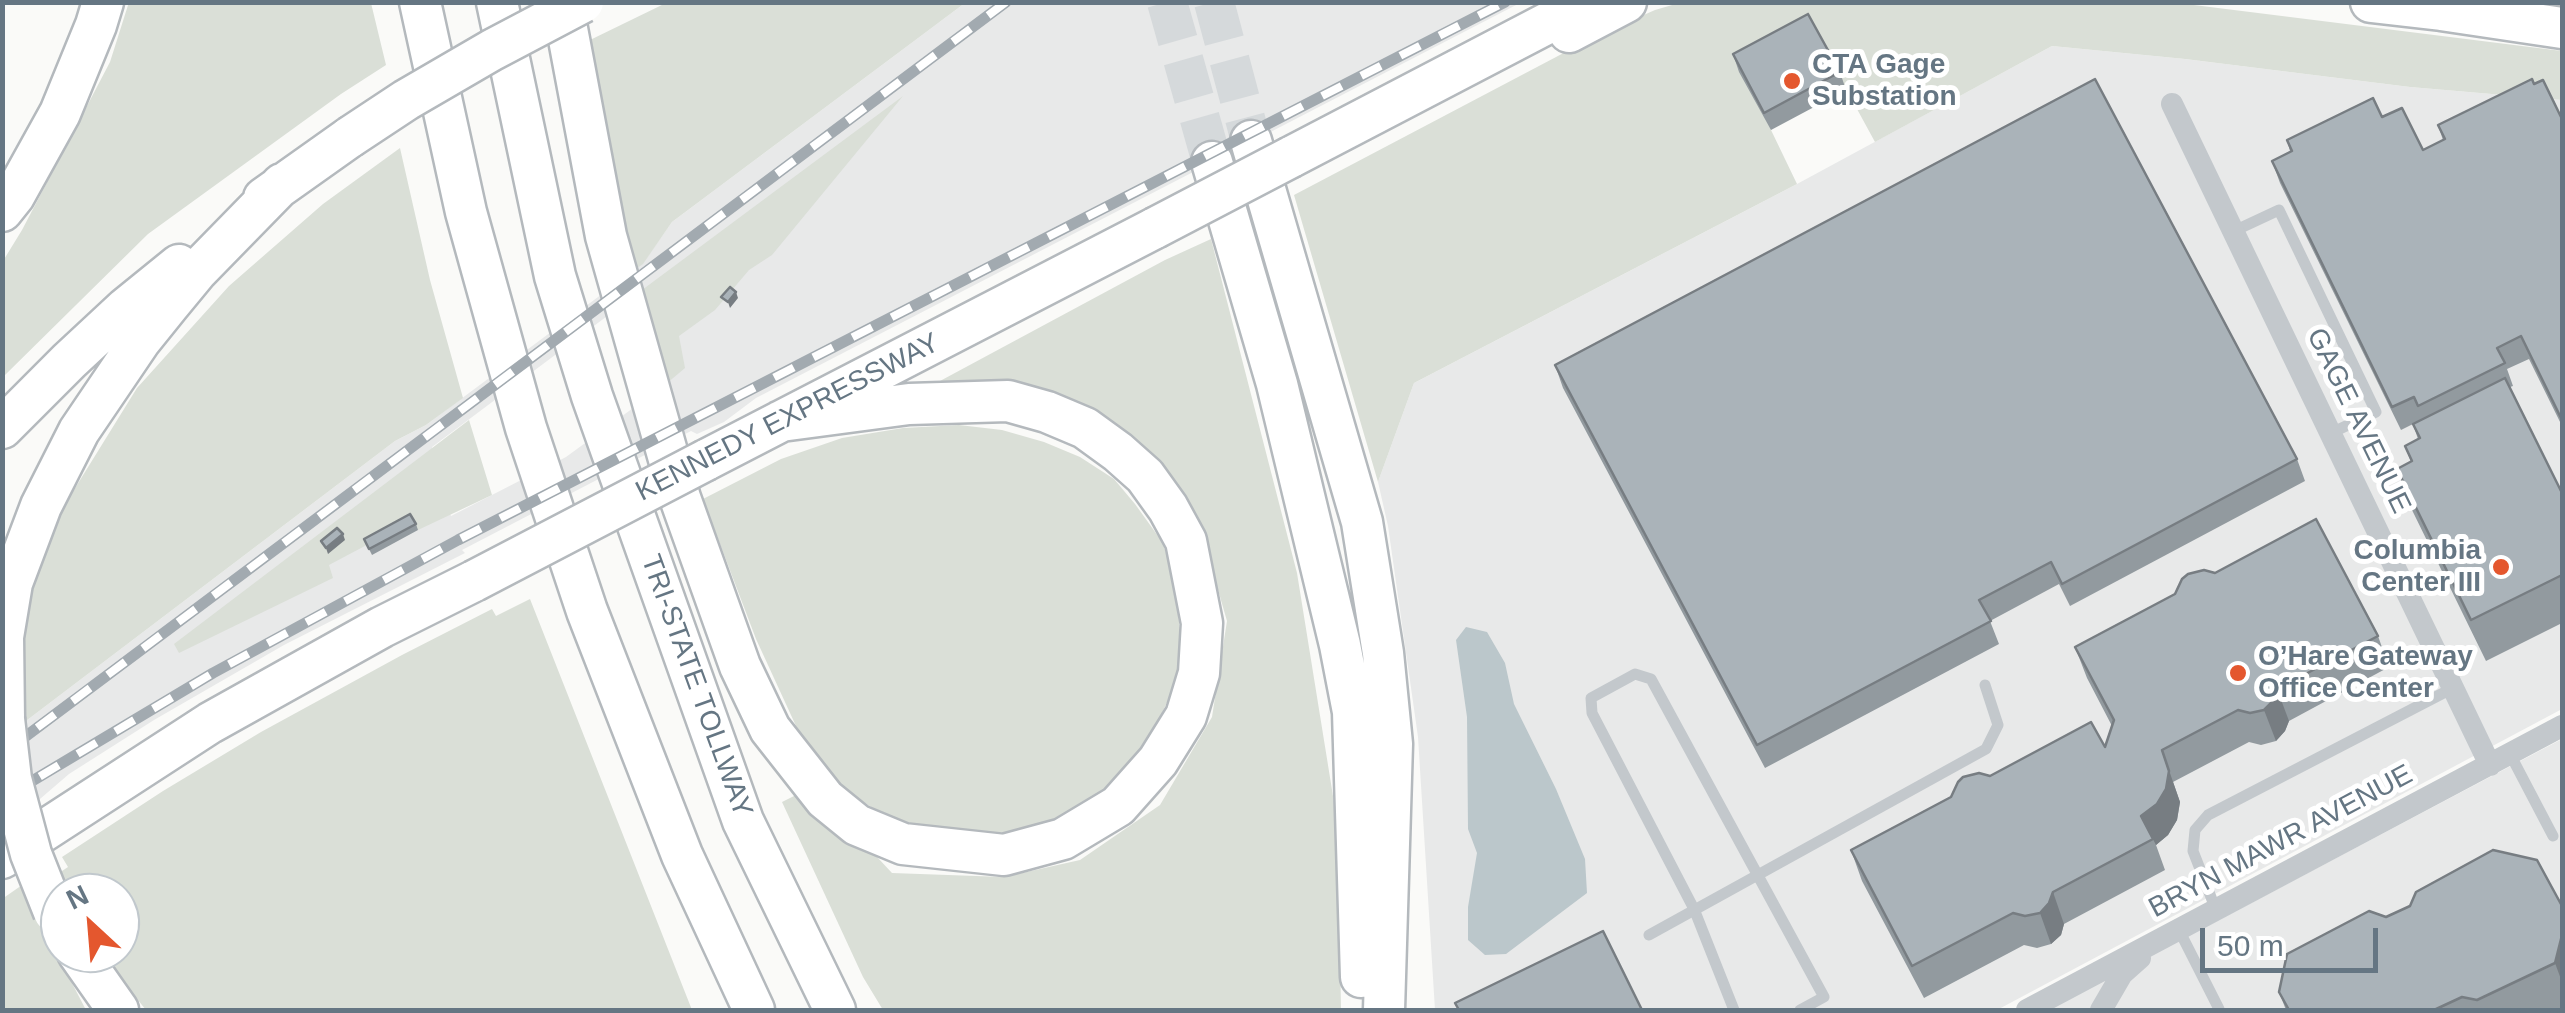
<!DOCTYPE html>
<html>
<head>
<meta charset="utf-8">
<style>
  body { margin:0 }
  #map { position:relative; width:2565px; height:1013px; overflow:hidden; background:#fafaf8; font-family:Helvetica,sans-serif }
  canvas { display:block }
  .frame { position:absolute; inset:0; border:5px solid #657683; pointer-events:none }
  .north { position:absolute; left:40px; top:873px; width:100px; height:100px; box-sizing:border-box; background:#fff; border:2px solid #c1c8cd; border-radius:50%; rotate:334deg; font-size:28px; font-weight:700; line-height:40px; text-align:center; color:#657683 }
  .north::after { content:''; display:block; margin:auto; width:35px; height:45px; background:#e4572e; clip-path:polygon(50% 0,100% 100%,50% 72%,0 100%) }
  .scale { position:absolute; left:2200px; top:928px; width:178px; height:45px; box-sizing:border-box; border:5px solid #657683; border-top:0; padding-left:12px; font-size:30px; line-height:35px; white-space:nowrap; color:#657683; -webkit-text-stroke:8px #fff; paint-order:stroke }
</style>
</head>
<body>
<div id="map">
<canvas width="2565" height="1013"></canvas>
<div class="frame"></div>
<div class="north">N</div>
<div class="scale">50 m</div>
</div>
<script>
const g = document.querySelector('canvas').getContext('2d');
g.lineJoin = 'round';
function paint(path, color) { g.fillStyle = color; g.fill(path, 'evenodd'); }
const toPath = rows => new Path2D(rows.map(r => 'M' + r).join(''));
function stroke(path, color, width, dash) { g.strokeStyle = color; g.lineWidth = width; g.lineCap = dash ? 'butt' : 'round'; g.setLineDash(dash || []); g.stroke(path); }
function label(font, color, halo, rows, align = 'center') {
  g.font = font + ' Helvetica,sans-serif'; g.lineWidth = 10; g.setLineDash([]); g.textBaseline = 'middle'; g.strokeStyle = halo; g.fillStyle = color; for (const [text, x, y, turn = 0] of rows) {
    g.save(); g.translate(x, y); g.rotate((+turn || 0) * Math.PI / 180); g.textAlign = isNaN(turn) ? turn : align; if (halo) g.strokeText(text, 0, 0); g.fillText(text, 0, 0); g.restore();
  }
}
paint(toPath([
  [965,3,1520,3,756,398,724,422,697,434,691,431,462,550,465,553,284,645,154,720,69,774,33,805,22,724,395,441,426,425,633,271,643,263,672,222],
  [638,293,666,384,566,457,451,516,432,447],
  [2052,46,2185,59,2410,87,2562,100,2562,709,1997,1010,1435,1010,1418,737,1388,526,1378,482,1414,383,1797,184],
  [2562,739,2562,1010,2048,1010]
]), '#e8e9e9');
paint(toPath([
  [129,2,371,3,386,65,341,94,148,234,3,377,3,261,22,230,110,62],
  [2170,2,2562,51,2562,100,2410,87,2185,59,2052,46,1875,142,1815,32,1771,130,1797,184,1414,383,1378,482,1294,195,1594,37,1655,10,1679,3],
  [666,3,965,3,672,222,643,264,633,271,590,40],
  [903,96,772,255,749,270,715,310,679,336,685,368,666,384,638,293],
  [400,148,430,280,463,398,426,425,395,441,22,724,16,662,25,601,59,514,137,388,229,286,323,204],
  [1211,239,1297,573,1338,827,1341,1010,883,1010,863,977,782,802,796,795,878,858,892,873,1004,877,1080,860,1160,805,1212,717,1227,621,1210,562,1186,509,1000,389,940,381,1165,260],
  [469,420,492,495,418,530,412,521,329,565,333,578,179,653,174,644],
  [959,425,1002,430,1044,442,1080,457,1114,479,1135,504,1163,543,1175,584,1181,640,1175,685,1156,726,1141,754,1113,785,1077,810,1035,828,983,836,944,834,904,821,876,810,842,788,802,739,756,639,703,499,781,459,842,438,903,428],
  [530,599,692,1010,146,1010,100,953,120,953,120,893,63,893,56,875,68,867,62,857,163,791,261,732,402,655,492,609,496,616],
  [25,883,40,922,86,1010,3,1010,2,899]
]), '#dadfd7');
paint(toPath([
  [1466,627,1487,632,1505,663,1514,704,1556,789,1585,859,1587,893,1506,954,1485,955,1468,940,1468,907,1477,853,1468,829,1467,717,1456,640]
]), '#bbc7cb');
stroke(toPath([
  [1167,2,1212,162],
  [1214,2,1251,141]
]), '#d5d9db', 40, [40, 20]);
const motorway = toPath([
  [420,2,466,212,526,428,587,611,682,855,754,1010],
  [497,2,555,276,592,396,743,821,835,1010],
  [562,2,606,236,680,498,740,666,770,729,825,799,857,825,903,844,1004,855,1063,839,1118,806,1158,761,1186,716,1199,673,1202,623,1186,541,1168,508,1145,476,1118,452,1085,428,1047,412,1008,401,909,404,781,421],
  [2371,2,2441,10,2562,28],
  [1569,32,1626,2],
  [1251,141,1362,522,1383,653,1392,744,1384,1010],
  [1291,157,1588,2],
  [1212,162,1277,384,1340,645,1353,712,1361,977],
  [264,198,350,137],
  [2,211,14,196,60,113,96,25,103,2],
  [2,428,69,361,126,308,179,265],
  [706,460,1155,228],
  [4,719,3,637,12,583,41,506,79,431,140,341,169,305,197,271,282,184],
  [2,858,210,723,382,627,474,581],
  [78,953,118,1010]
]);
stroke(motorway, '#b4b9bd', 45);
stroke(toPath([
  [2234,231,2279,210,2376,412,2331,433],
  [2510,754,2553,836],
  [2216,910,2193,851,2195,830,2208,815,2453,688],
  [2179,930,2219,1009],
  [1649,935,1986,749,1998,725,1985,685],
  [1734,1010,1694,909,1592,713,1591,698,1635,674,1651,679,1824,997,1800,1010]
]), '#c3c8cc', 11);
stroke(toPath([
  [2172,104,2490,765],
  [2027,1010,2562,726],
  [2101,1010,2122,974,2140,958]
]), '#c3c8cc', 22);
stroke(motorway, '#fff', 40);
const rail = toPath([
  [2,754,1006,2],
  [2,799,213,673,458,540,1505,2]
]);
stroke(rail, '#a2aab0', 11);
stroke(rail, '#fff', 8, [22]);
const motorwayBridge = toPath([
  [350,137,406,100,492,50,583,2],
  [1155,228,1291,157],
  [474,581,706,460],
  [4,719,11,779,31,854,54,912]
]);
stroke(motorwayBridge, '#b4b9bd', 45, []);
stroke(motorwayBridge, '#fff', 40);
paint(toPath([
  [1733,54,1840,72,1846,90,1771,130,1739,72],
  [2534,84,2562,119,2562,426,2529,359,2507,369,2513,386,2510,387,2562,494,2562,623,2486,661,2412,510,2397,469,2411,462,2405,446,2418,439,2413,424,2401,430,2280,183,2272,161,2290,151,2287,140,2382,117,2423,150,2443,140,2438,125],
  [1555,365,2297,459,2305,481,2070,606,2059,584,1990,621,1999,644,1765,768,1563,388],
  [416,524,418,530,372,555,364,539],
  [2378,636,2389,667,2289,721,2285,731,2276,741,2261,745,2249,742,2173,782,2180,802,2177,820,2168,835,2156,845,2165,870,2064,924,2061,935,2051,944,2037,948,2024,945,1924,998,1862,881,1851,850,1990,776,2105,747,2112,726,2087,678,2075,647],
  [2562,906,2562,1007,2556,1010,2286,1010,2279,992,2386,917]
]), '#929a9f');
paint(toPath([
  [736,292,738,298,730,308,728,302],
  [343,534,345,540,328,554,326,548],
  [2277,689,2289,721,2285,731,2276,741,2264,710],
  [2162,750,2180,802,2177,820,2168,835,2156,845,2141,816],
  [2053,892,2064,924,2061,935,2051,944,2040,913],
  [2562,935,2562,982,2555,963]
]), '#777d82');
const building = toPath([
  [1808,14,1840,72,1764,113,1733,54,1808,14],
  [2095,79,2297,459,2062,584,2051,562,1979,600,1991,621,1757,745,1555,365,2095,79],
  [2532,79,2534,84,2543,80,2562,119,2562,420,2521,336,2497,348,2505,363,2418,406,2414,397,2392,407,2272,161,2292,151,2287,140,2373,98,2382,117,2402,108,2423,150,2445,139,2438,125,2532,79],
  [730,287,736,292,728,302,721,297,730,287],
  [2505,378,2562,493,2562,575,2471,620,2397,469,2412,461,2405,446,2420,438,2413,424,2505,378],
  [410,514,416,524,369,549,364,539,410,514],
  [2316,519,2378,636,2277,689,2274,700,2264,710,2250,713,2238,710,2162,750,2169,771,2166,789,2157,804,2141,816,2153,839,2053,892,2049,903,2040,913,2025,916,2013,913,1912,966,1851,850,1951,797,1958,782,1963,777,1979,773,1990,776,2091,722,2105,747,2114,720,2075,647,2175,594,2182,579,2188,574,2204,570,2215,573,2316,519],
  [337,528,343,534,326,548,321,541,337,528],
  [2493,850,2537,860,2562,906,2562,935,2555,963,2477,1000,2462,997,2434,1010,2289,1010,2279,992,2287,954,2369,911,2386,917,2410,906,2416,892,2493,850],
  [1603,931,1642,1010,1459,1010,1455,1003,1603,931]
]);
paint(building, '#aab3b9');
stroke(building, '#777d82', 2.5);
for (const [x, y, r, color] of [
  [1792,81,10,"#e4572e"],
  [2501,567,10,"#e4572e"],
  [2238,673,10,"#e4572e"]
]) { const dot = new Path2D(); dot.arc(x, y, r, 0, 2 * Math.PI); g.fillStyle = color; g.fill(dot); stroke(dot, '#fff', 4); }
label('bold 28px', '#657683', '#fff', [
  ["CTA Gage",1812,65],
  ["Substation",1812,97],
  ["Columbia",2481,551,"right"],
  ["Center III",2481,583,"right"],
  ["O’Hare Gateway",2258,657],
  ["Office Center",2258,689]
], 'left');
label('28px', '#657683', '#fff', [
  ["KENNEDY EXPRESSWAY",788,418,-27],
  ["GAGE AVENUE",2358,421,64],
  ["TRI-STATE TOLLWAY",696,686,70],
  ["BRYN MAWR AVENUE",2281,842,-28]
]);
</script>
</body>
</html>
